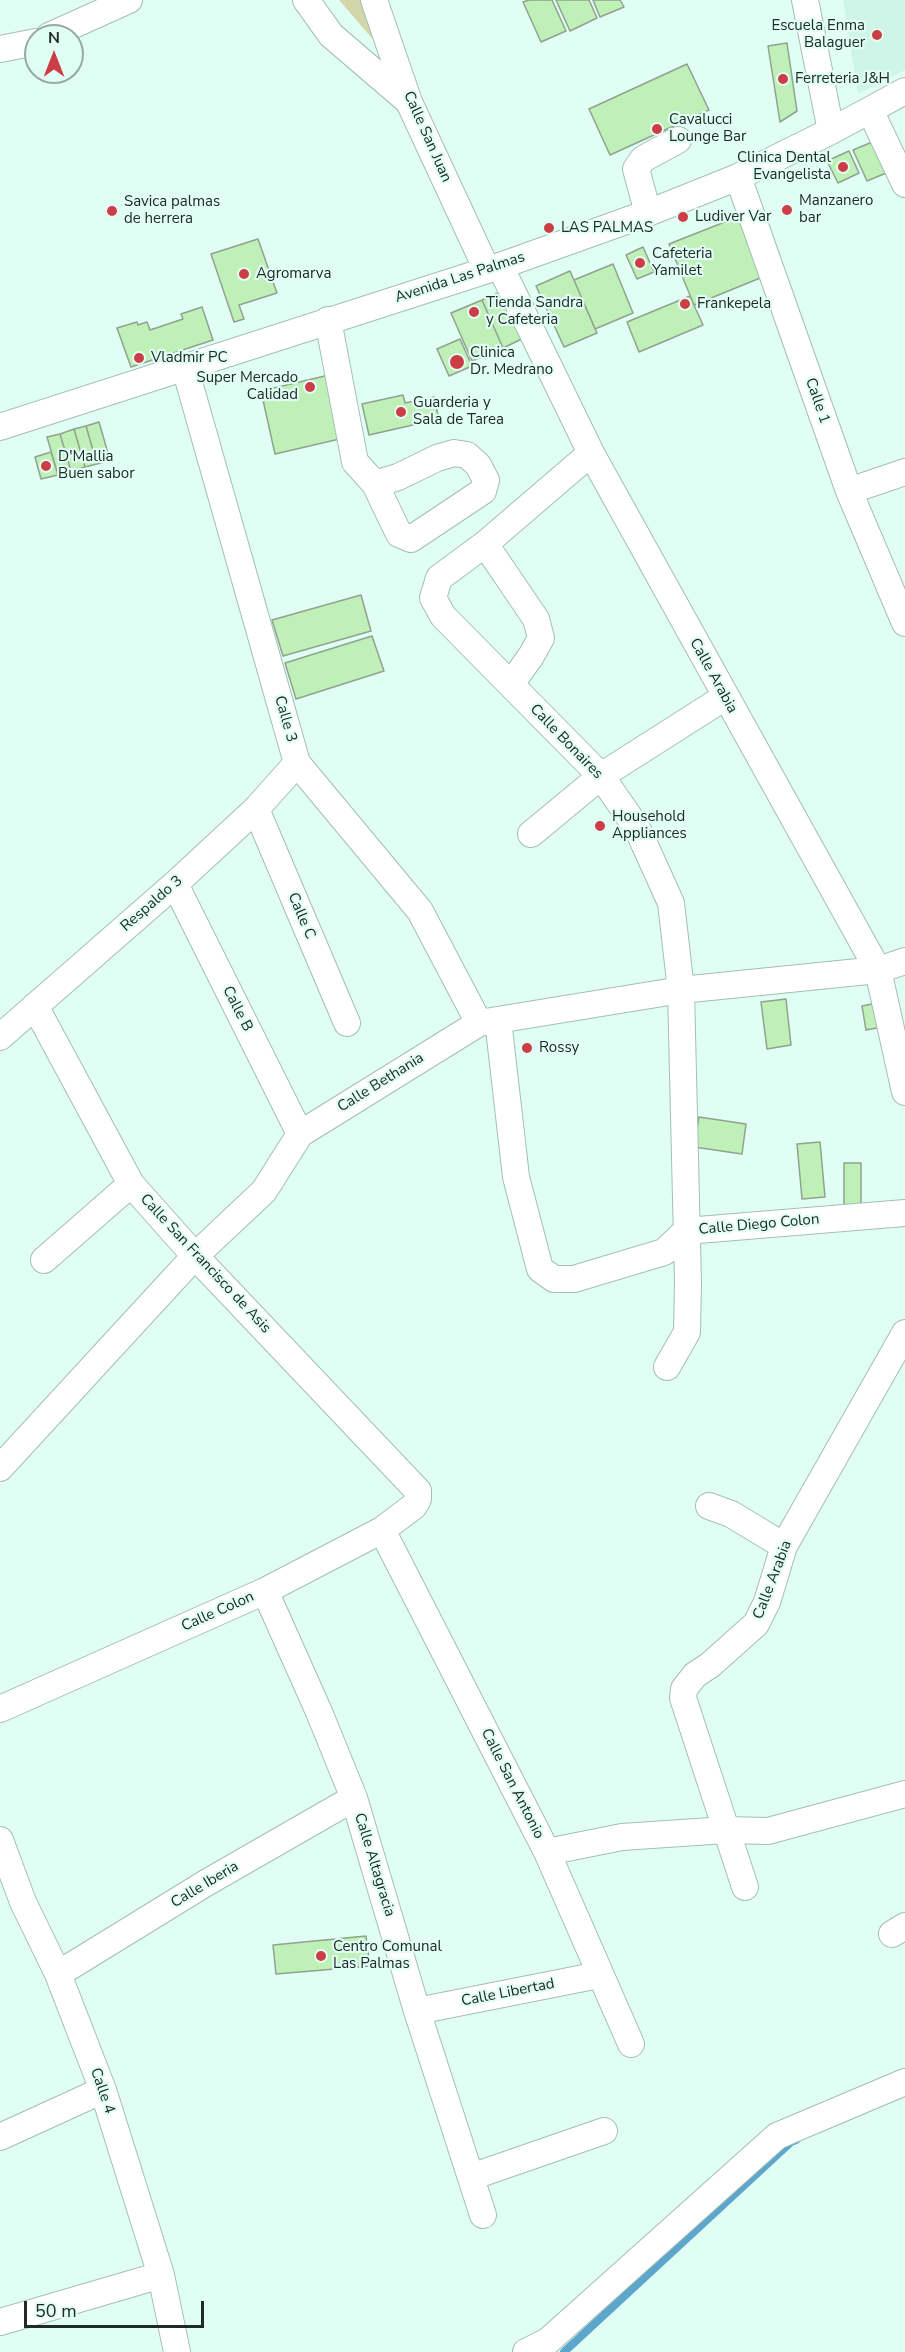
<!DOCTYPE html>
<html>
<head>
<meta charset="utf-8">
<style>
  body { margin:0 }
  #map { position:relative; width:905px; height:2352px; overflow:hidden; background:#e1fef4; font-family:"Nunito Sans",sans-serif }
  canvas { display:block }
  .north { position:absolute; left:24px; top:24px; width:60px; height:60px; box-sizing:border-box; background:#e1fef4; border:2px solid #94aaa2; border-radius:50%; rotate:0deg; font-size:16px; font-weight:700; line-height:24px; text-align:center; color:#202b27 }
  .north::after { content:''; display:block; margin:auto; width:21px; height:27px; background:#cd3d46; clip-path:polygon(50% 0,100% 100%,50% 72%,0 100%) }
  .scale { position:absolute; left:24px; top:2301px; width:180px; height:27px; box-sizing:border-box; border:3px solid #202b27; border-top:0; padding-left:8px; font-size:18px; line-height:21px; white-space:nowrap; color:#202b27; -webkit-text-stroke:4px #e1fef4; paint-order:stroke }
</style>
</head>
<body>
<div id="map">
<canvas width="905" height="2352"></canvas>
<div class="north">N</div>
<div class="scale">50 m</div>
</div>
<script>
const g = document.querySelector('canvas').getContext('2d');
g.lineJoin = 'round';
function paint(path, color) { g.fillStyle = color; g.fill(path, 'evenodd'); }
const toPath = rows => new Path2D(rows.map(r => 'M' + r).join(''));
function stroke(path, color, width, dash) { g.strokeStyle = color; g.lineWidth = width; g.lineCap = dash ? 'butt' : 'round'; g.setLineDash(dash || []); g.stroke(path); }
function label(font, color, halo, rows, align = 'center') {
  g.font = font + ' "Nunito Sans",sans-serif'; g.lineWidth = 4.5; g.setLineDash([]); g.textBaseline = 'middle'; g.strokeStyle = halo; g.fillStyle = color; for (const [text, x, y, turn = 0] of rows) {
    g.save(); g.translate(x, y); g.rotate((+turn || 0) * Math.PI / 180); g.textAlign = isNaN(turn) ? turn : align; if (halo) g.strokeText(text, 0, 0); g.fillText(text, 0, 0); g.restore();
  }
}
paint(toPath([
  [843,0,905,0,905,70,858,94]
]), '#cef5e7');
paint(toPath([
  [339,0,362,0,377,44]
]), '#d2d6aa');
stroke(toPath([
  [564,2352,791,2142,796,2140]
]), '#5da6cb', 8);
const building = toPath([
  [529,0,552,0,566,31,541,42,523,2,529,0],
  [556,0,589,0,597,18,570,31,556,0],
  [593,0,620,0,624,7,600,17,593,0],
  [787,43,797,111,780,122,768,46,787,43],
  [687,64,709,110,610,155,589,109,687,64],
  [877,140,891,171,867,181,853,150,877,140],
  [849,151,859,173,838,183,827,161,849,151],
  [740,216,765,276,694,305,669,244,740,216],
  [258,239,277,293,239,305,244,319,234,322,211,254,258,239],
  [643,247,654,272,637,279,626,255,643,247],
  [613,264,633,313,595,329,574,280,613,264],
  [570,271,597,333,564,347,536,286,570,271],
  [507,289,528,336,503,348,482,300,507,289],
  [690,296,703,325,639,352,627,322,690,296],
  [482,300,503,348,472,361,451,313,482,300],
  [202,307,213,340,131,367,117,328,137,322,138,325,147,322,150,330,183,319,181,314,202,307],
  [460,339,472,366,449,376,437,349,460,339],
  [329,375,344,438,275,454,261,391,329,375],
  [403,395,405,403,434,397,439,419,369,435,362,404,403,395],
  [99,422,110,460,97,464,86,426,99,422],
  [86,426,97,464,85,467,74,429,86,426],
  [74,429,85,467,71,471,60,434,74,429],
  [60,434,71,471,58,475,47,437,60,434],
  [51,452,58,475,41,479,35,457,51,452],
  [361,595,371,631,283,656,272,620,361,595],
  [372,636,384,671,296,699,285,663,372,636],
  [786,999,791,1045,767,1049,761,1002,786,999],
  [877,1003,882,1027,866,1030,862,1006,877,1003],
  [699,1117,746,1124,742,1154,694,1147,699,1117],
  [820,1142,825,1197,802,1199,797,1144,820,1142],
  [844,1163,861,1163,861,1208,844,1208,844,1163],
  [366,1936,370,1966,276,1974,273,1945,366,1936]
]);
paint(building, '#bef0b8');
stroke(building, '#91a28f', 1.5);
const minor = toPath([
  [306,0,331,35,408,101],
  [374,0,409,102,487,270],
  [805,0,831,131],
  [49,36,129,0],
  [0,49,36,42],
  [870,110,905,184],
  [738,177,849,491,905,623],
  [648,213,636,169,643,159,678,140],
  [500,266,591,453,878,970,905,1092],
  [328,320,355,462,375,484,399,534,411,539,483,491,486,480,478,465,467,455,454,453,437,458,398,477,375,484],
  [185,368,297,763,420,911,479,1023],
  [0,427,500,266,648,213,738,177,831,131,905,91],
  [591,453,485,544,439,578,433,598,443,616,601,776,637,828,671,903,681,990,688,1283,687,1332,667,1367],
  [849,491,905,472],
  [485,544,536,619,541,638,531,656,511,684],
  [256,809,347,1023],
  [531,834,601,776,725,697],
  [175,884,300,1134],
  [498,1020,516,1177,540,1269,554,1279,574,1279,664,1252,686,1231,905,1213],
  [0,1037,175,884,256,809,297,763],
  [44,1260,131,1184],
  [0,1468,195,1256,264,1191,300,1134,479,1023,681,990,878,970,905,961],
  [709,1506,731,1514,784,1546],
  [382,1530,547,1852,631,2044],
  [265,1591,319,1712,354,1798,417,2011,483,2215],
  [0,1709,265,1591,382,1530,414,1506,418,1499,418,1491,195,1256,131,1184,35,1006],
  [0,1840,23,1902,58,1974,103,2090,161,2275,177,2352],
  [547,1852,622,1837,726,1830,768,1831,905,1794],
  [745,1887,683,1698,684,1689,695,1675,710,1665,756,1624,767,1602,784,1546,905,1333],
  [892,1934,905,1926],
  [58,1974,206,1883,354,1798],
  [417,2011,599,1975],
  [0,2137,103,2090],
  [471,2177,604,2131],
  [0,2322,161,2275],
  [526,2352,548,2341,777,2136,905,2082]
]);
stroke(minor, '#a2bfb5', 28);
stroke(minor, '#fff', 26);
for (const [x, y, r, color] of [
  [877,35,6,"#cd3d46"],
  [783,79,6,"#cd3d46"],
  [657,129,6,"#cd3d46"],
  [843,167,6,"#cd3d46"],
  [787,210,6,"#cd3d46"],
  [112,211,6,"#cd3d46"],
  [683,217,6,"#cd3d46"],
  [549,228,6,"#cd3d46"],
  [640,263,6,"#cd3d46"],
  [244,274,6,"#cd3d46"],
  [685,304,6,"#cd3d46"],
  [474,312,6,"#cd3d46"],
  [139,358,6,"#cd3d46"],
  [457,362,8,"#cd3d46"],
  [310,387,6,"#cd3d46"],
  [401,412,6,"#cd3d46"],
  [46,466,6,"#cd3d46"],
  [600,826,6,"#cd3d46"],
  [527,1048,6,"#cd3d46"],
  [321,1956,6,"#cd3d46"]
]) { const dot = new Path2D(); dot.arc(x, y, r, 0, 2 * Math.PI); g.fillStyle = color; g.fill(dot); stroke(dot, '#e1fef4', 2); }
label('15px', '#202b27', '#e1fef4', [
  ["Escuela Enma",865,26,"right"],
  ["Balaguer",865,43,"right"],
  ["Ferreteria J&H",795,79],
  ["Cavalucci",669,120],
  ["Lounge Bar",669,137],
  ["Clinica Dental",831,158,"right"],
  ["Evangelista",831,175,"right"],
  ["Manzanero",799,201],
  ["bar",799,218],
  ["Savica palmas",124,202],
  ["de herrera",124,219],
  ["Ludiver Var",695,217],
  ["LAS PALMAS",561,228],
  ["Cafeteria",652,254],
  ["Yamilet",652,271],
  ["Agromarva",256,274],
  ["Tienda Sandra",486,303],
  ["y Cafeteria",486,320],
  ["Frankepela",697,304],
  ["Clinica",470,353],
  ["Dr. Medrano",470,370],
  ["Vladmir PC",151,358],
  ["Super Mercado",298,378,"right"],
  ["Calidad",298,395,"right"],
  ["Guarderia y",413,403],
  ["Sala de Tarea",413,420],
  ["D'Mallia",58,457],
  ["Buen sabor",58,474],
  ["Household",612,817],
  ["Appliances",612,834],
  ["Rossy",539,1048],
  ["Centro Comunal",333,1947],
  ["Las Palmas",333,1964]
], 'left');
label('15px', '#202b27', '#e1fef4', [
  ["Calle San Juan",427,137,66],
  ["Avenida Las Palmas",460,278,-18],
  ["Calle 1",817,401,71],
  ["Calle Arabia",713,676,61],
  ["Calle 3",285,719,74],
  ["Calle Bonaires",566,742,46],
  ["Respaldo 3",152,904,-41],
  ["Calle C",301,916,67],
  ["Calle B",237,1009,63],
  ["Calle Bethania",381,1083,-32],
  ["Calle Diego Colon",759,1225,-5],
  ["Calle San Francisco de Asis",205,1264,47],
  ["Calle Arabia",773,1580,-69],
  ["Calle Colon",218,1612,-24],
  ["Calle San Antonio",512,1784,63],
  ["Calle Altagracia",374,1865,73],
  ["Calle Iberia",205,1885,-31],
  ["Calle Libertad",508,1993,-11],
  ["Calle 4",102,2091,71]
]);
</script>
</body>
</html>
